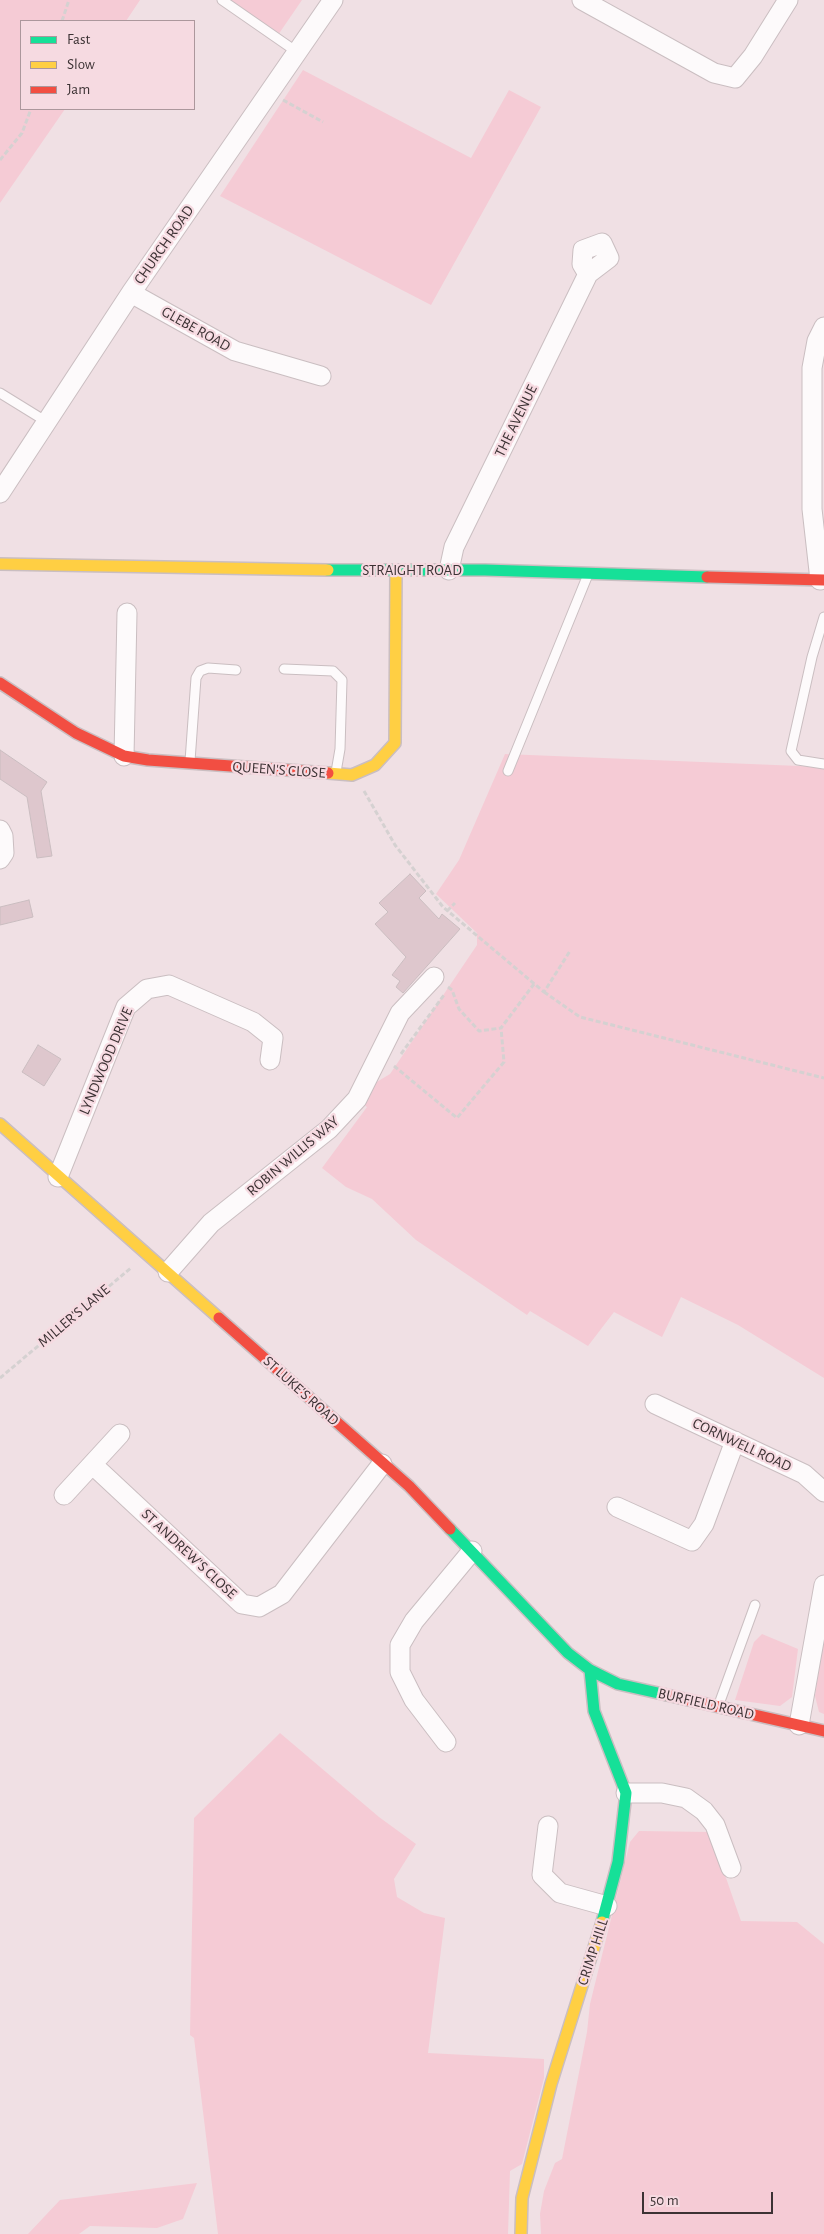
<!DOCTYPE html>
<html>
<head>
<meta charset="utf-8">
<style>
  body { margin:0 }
  #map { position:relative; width:824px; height:2234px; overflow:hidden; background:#f0e0e4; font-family:"Alegreya Sans",sans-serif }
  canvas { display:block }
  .legend { position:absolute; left:20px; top:20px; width:175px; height:90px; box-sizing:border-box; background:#f6dae1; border:1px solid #ac979c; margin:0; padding:6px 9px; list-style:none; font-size:15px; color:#3c3234 }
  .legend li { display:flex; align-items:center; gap:10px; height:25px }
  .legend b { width:25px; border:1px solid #ac979c }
  .scale { position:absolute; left:642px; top:2192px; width:131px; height:22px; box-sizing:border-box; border:2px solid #3c3234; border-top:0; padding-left:6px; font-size:15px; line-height:18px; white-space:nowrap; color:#3c3234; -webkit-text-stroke:4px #f6dae1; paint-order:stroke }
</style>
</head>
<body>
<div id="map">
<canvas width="824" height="2234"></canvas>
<ul class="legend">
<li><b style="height:6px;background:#16e098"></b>Fast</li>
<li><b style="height:6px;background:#ffcf43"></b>Slow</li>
<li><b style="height:6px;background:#f24e42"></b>Jam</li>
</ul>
<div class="scale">50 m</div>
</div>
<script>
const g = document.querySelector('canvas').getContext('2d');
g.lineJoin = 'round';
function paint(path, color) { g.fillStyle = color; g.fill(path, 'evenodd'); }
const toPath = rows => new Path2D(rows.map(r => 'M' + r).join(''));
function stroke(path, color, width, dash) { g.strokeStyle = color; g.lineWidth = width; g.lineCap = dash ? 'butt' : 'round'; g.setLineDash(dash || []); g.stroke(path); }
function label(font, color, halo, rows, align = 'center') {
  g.font = font + ' "Alegreya Sans",sans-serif'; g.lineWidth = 4.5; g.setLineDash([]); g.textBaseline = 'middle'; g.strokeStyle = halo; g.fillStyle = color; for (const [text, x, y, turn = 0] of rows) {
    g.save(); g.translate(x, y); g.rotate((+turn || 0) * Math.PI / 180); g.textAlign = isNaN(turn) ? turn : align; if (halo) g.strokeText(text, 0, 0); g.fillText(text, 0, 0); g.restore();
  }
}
paint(toPath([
  [0,0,140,0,126,21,21,21,21,109,65,109,0,203],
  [226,0,302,0,278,35],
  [303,70,471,158,509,90,541,107,431,305,220,196],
  [505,754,824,767,824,1378,738,1325,681,1297,662,1337,614,1312,588,1346,530,1311,527,1315,416,1240,372,1199,346,1187,322,1168,367,1107,358,1100,365,1089,390,1074,477,945,477,933,436,894,459,860],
  [762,1634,798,1649,792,1697,780,1706,735,1700,754,1642],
  [824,1635,824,1714,819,1712,815,1696],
  [280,1733,379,1817,416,1844,394,1879,397,1897,424,1913,445,1918,428,2053,544,2059,544,2078,522,2164,510,2171,508,2234,218,2234,194,2038,190,2035,194,1818],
  [639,1831,710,1832,741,1921,797,1922,824,1944,824,2234,541,2234,540,2214,544,2191,555,2163,562,2159,587,2032,590,2004,630,1842],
  [197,2183,183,2219,157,2228,90,2226,79,2234,28,2234,60,2200]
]), '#f5cbd5');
const building = toPath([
  [0,750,47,782,41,791,52,856,37,858,27,797,0,779,0,750],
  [410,874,426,891,419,898,439,919,442,914,460,929,403,993,396,987,400,981,392,975,406,957,375,924,388,912,379,903,410,874],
  [29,900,33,917,0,925,0,907,29,900],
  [38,1045,61,1059,44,1086,22,1072,38,1045]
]);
paint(building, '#dec7cd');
stroke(building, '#cabdc0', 1);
const lane = toPath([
  [222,0,297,52],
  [0,393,47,422],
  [824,617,812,657,791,751,798,760,824,764],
  [284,669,333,671,342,680,340,749,336,772],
  [190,761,196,678,200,671,208,668,236,670],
  [508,771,587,577],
  [719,1704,755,1605]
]);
const street = toPath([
  [582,0,714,73,735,78,753,56,788,0],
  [131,293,235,351,321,376],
  [0,493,131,293,333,0],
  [449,570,454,547,588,274,609,258,602,243,583,250,582,264,588,274],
  [820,580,812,509,812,368,817,341,824,327],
  [124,756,127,613],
  [0,830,3,836,4,853,0,859],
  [58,1177,126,1007,147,989,169,985,253,1022,273,1038,270,1060],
  [168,1272,211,1223,329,1129,357,1099,400,1013,434,977],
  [655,1404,804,1474,824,1492],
  [93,1465,242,1604,259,1607,282,1594,382,1464],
  [64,1495,120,1434],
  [617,1507,692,1541,704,1524,735,1441],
  [799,1725,824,1585],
  [446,1742,414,1700,400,1672,400,1645,414,1621,472,1551],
  [626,1793,662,1793,686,1798,704,1811,715,1825,731,1868],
  [548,1826,542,1875,560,1893,607,1906]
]);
const fast = toPath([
  [328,570,485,570,707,577],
  [450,1529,568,1653,590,1670,618,1684,667,1695],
  [590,1670,594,1711,626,1793,618,1862,602,1922]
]);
const slow = toPath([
  [0,564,328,570],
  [328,773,352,775,375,765,395,743,396,571],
  [0,1124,219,1318],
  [521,2234,522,2198,551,2084,602,1922]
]);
const jam = toPath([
  [707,577,824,580],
  [0,683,76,733,124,756,148,760,328,773],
  [219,1318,409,1486,450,1529],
  [667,1695,824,1731]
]);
stroke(lane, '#cabec1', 11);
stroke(street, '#cabec1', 21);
stroke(fast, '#cabec1', 14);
stroke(slow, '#cabec1', 14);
stroke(jam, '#cabec1', 14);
stroke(toPath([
  [62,21,69,0],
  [283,100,323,122],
  [0,160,22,133,31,109],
  [364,791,395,845,443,907,544,992,570,951],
  [447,911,455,903],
  [448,987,452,990,459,1009,479,1031,501,1028,534,984],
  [544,992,580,1017,824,1078],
  [401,1054,444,995],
  [394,1066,457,1118,504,1062,501,1028],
  [0,1378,132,1267]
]), '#d5d1d1', 3, [5, 2.5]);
stroke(lane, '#fdfafb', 9);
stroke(street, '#fdfafb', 19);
stroke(fast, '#16e098', 11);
stroke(slow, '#ffcf43', 11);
stroke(jam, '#f24e42', 11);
label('15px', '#3c3234', '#f6dae1', [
  ["CHURCH ROAD",164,245,-55],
  ["GLEBE ROAD",196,329,29],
  ["THE AVENUE",516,421,-64],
  ["STRAIGHT ROAD",412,570],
  ["QUEEN'S CLOSE",279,770,4],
  ["LYNDWOOD DRIVE",106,1061,-67],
  ["ROBIN WILLIS WAY",293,1156,-40],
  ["MILLER'S LANE",74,1316,-40],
  ["ST LUKE'S ROAD",301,1391,42],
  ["CORNWELL ROAD",742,1445,25],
  ["ST ANDREW'S CLOSE",189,1554,43],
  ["BURFIELD ROAD",706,1704,13],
  ["CRIMP HILL",593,1952,-72]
]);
</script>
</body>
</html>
